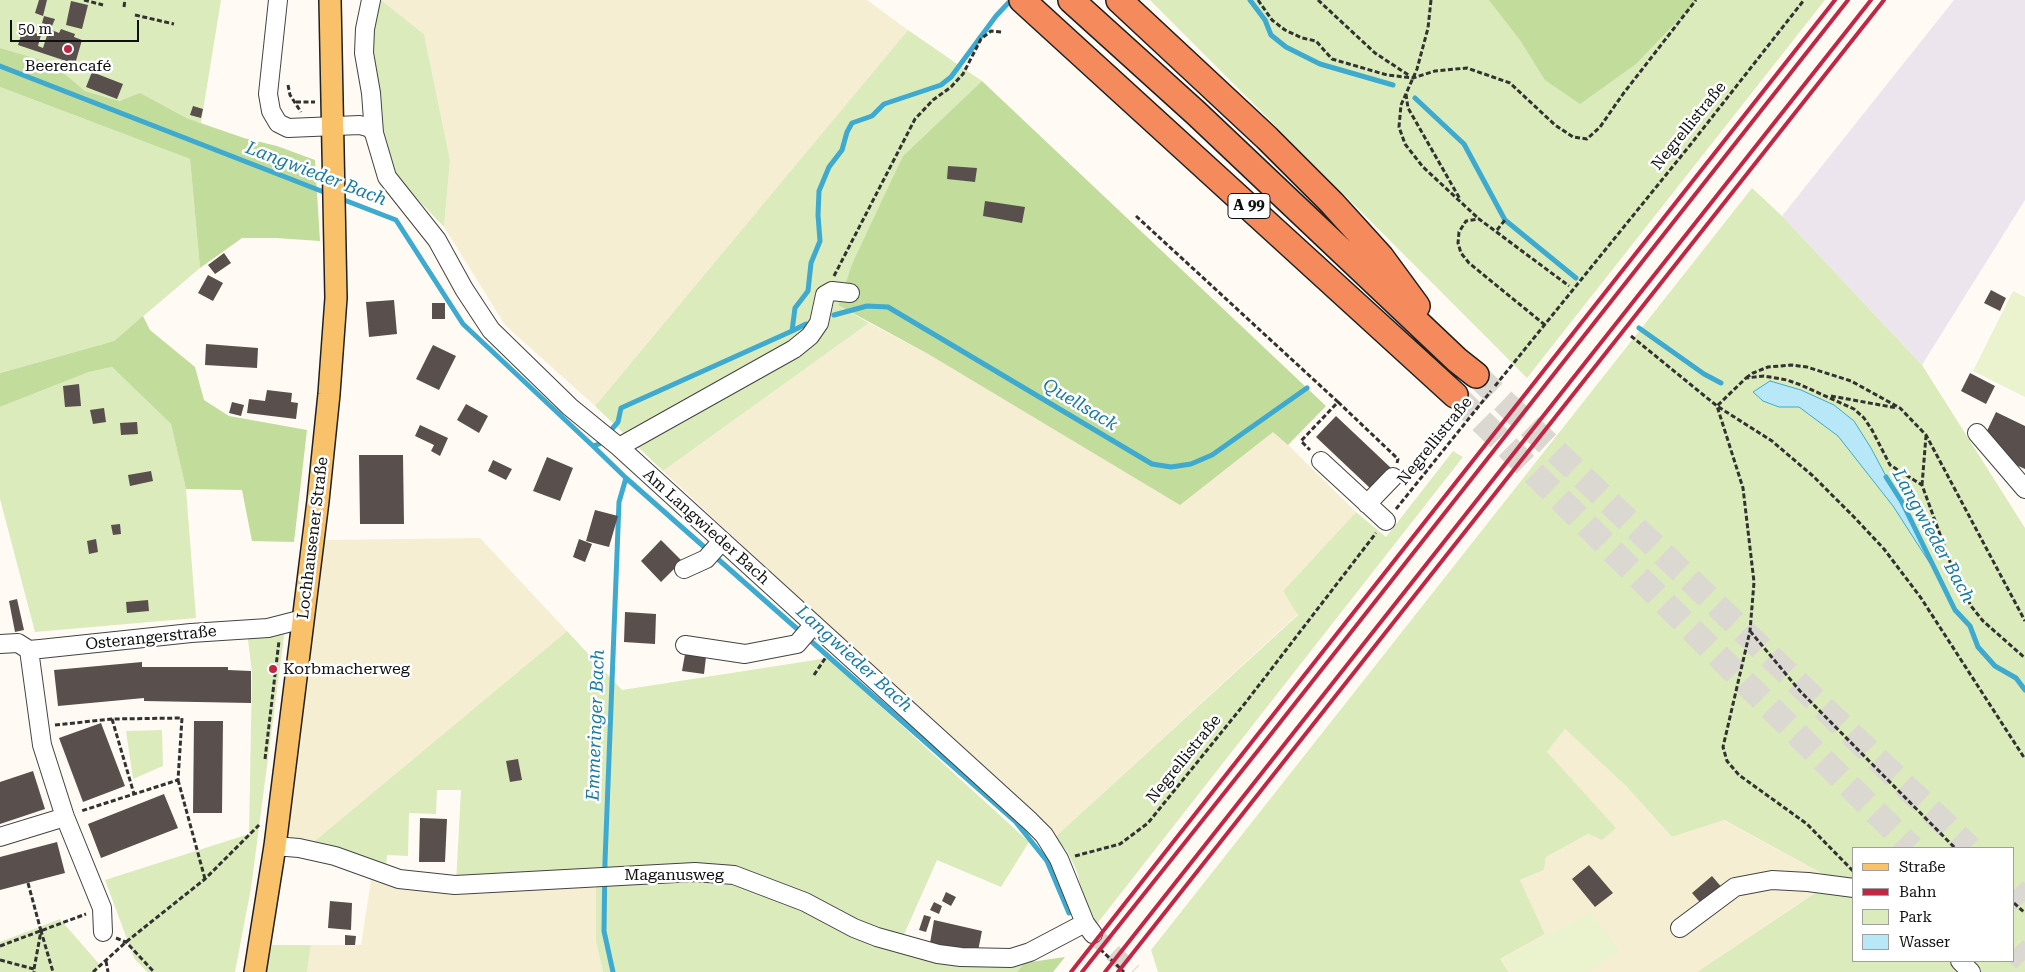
<!DOCTYPE html>
<html>
<head>
<meta charset="utf-8">
<style>
  body { margin:0 }
  #map { position:relative; width:2025px; height:972px; overflow:hidden; background:#fffbf4; font-family:"Roboto Serif",serif }
  canvas { display:block }
  .legend { position:absolute; left:1852px; top:847px; width:162px; height:115px; box-sizing:border-box; background:#fff; border:1px solid #9f9f9f; margin:0; padding:6px 9px; list-style:none; font-size:15px; color:#101010 }
  .legend li { display:flex; align-items:center; gap:10px; height:25px }
  .legend b { width:25px; border:1px solid #9f9f9f }
  .scale { position:absolute; left:10px; top:20px; width:129px; height:22px; box-sizing:border-box; border:2px solid #101010; border-top:0; padding-left:6px; font-size:15px; line-height:18px; white-space:nowrap; color:#101010; -webkit-text-stroke:4px #fff; paint-order:stroke }
</style>
</head>
<body>
<div id="map">
<canvas width="2025" height="972"></canvas>
<ul class="legend">
<li><b style="height:6px;background:#f9c16a"></b>Straße</li>
<li><b style="height:6px;background:#c32644"></b>Bahn</li>
<li><b style="height:14px;background:#dbebbc"></b>Park</li>
<li><b style="height:14px;background:#b8e8f7"></b>Wasser</li>
</ul>
<div class="scale">50 m</div>
</div>
<script>
const g = document.querySelector('canvas').getContext('2d');
g.lineJoin = 'round';
function paint(path, color) { g.fillStyle = color; g.fill(path, 'evenodd'); }
const toPath = rows => new Path2D(rows.map(r => 'M' + r).join(''));
function stroke(path, color, width, dash) { g.strokeStyle = color; g.lineWidth = width; g.lineCap = dash ? 'butt' : 'round'; g.setLineDash(dash || []); g.stroke(path); }
function label(font, color, halo, rows, align = 'center') {
  g.font = font + ' "Roboto Serif",serif'; g.lineWidth = 5; g.setLineDash([]); g.textBaseline = 'middle'; g.strokeStyle = halo; g.fillStyle = color; for (const [text, x, y, turn = 0] of rows) {
    g.save(); g.translate(x, y); g.rotate((+turn || 0) * Math.PI / 180); g.textAlign = isNaN(turn) ? turn : align; if (halo) g.strokeText(text, 0, 0); g.fillText(text, 0, 0); g.restore();
  }
}
paint(toPath([
  [1954,0,2025,0,2025,200,1922,365,1782,216]
]), '#ece5ee');
paint(toPath([
  [381,0,867,0,908,30,595,406,505,325,444,227,450,160,424,34],
  [869,323,930,355,1274,431,1356,512,1283,591,1298,614,1055,837,663,471],
  [480,538,567,631,310,845,293,841,290,837,287,830,323,540],
  [1565,729,1627,787,1672,837,1723,820,1834,880,1697,972,1509,972,1500,959,1545,934,1520,880,1544,870,1546,857,1588,834,1602,840,1547,752],
  [372,874,411,888,596,879,596,942,603,972,307,972,311,945,361,945]
]), '#f6eed3');
paint(toPath([
  [0,0,221,0,201,123,85,91,52,63,0,48],
  [377,0,381,0,424,34,450,160,444,227,403,184,389,162,379,115,368,44],
  [1150,0,1825,0,1527,378],
  [908,30,982,81,903,156,838,305,869,323,663,471,595,406],
  [0,87,190,159,200,268,114,341,0,373],
  [1752,188,1782,216,1922,365,2025,528,2025,972,1979,972,1968,961,2014,961,2014,848,1854,848,1854,881,1834,880,1724,820,1672,837,1627,787,1565,729,1547,752,1616,828,1602,840,1588,834,1546,857,1544,870,1520,880,1545,934,1500,959,1509,972,1158,972,1151,950],
  [112,367,171,424,186,489,196,618,35,632,0,499,0,407,89,372],
  [1453,451,1463,457,1096,925,1090,919,1076,869,1067,851,1055,837,1298,615,1283,591,1356,512,1386,537],
  [285,629,251,888,235,972,147,972,134,958,105,880,249,834,252,672,247,632],
  [567,631,622,690,828,658,1029,842,1001,887,937,860,902,939,894,939,763,879,456,883,461,790,437,790,436,814,409,813,408,856,387,855,386,868,310,845],
  [162,730,163,766,133,779,126,731],
  [713,876,960,963,1024,963,1017,972,603,972,596,942,596,879],
  [1818,891,1854,897,1854,961,1951,961,1963,972,1697,972],
  [60,919,100,965,96,972,0,972,0,942],
  [272,945,311,945,307,972,266,972]
]), '#dbebbc');
paint(toPath([
  [1489,0,1697,0,1636,64,1580,104,1545,80,1520,40],
  [0,48,52,63,85,91,120,101,140,93,186,118,244,138,277,146,315,160,320,241,276,238,242,238,200,268,190,159,0,87],
  [982,81,1326,406,1288,445,1273,432,1180,505,930,355,838,305,853,262,903,156],
  [143,316,150,330,195,367,204,400,229,416,307,430,294,542,252,541,242,490,186,489,171,424,112,367,89,372,0,407,0,373,114,341],
  [1065,957,1053,972,1017,972,1024,963]
]), '#c1dc9b');
paint(toPath([
  [2013,291,2025,297,2025,397,1973,371],
  [1591,912,1620,951,1587,972,1512,972,1503,959]
]), '#eaf2ce');
const water = toPath([
  [1770,381,1801,390,1834,405,1854,421,1871,448,1944,585,1893,506,1838,436,1799,407,1779,407,1763,401,1753,392,1770,381]
]);
paint(water, '#b8e8f7');
stroke(water, '#3eaacf', 1);
stroke(toPath([
  [1250,0,1265,20,1271,35,1286,47,1320,64,1393,85],
  [0,66,329,194],
  [1415,98,1464,144,1505,220,1576,278],
  [339,198,396,220,463,324,593,446,599,444,618,422,621,408,792,331,795,308,808,291,811,263,820,241,818,215,819,191,829,167,842,150,847,132,852,123,872,116,884,104,941,85,951,77,996,16,1011,0],
  [834,315,867,306,888,307,1152,464,1171,467,1191,464,1212,455,1307,388],
  [1639,328,1704,374,1721,383],
  [792,331,806,324],
  [593,446,626,478,1015,821,1047,861,1069,913],
  [1886,477,1902,502,1955,610,1970,626,1978,647,1995,666,2016,678,2025,690],
  [613,972,604,931,605,861,619,502,626,478]
]), '#3eaacf', 5);
paint(toPath([
  [39,0,47,0,43,16,35,13],
  [71,1,88,5,82,29,66,25],
  [44,16,55,19,52,26,42,23],
  [23,29,41,35,38,46,43,48,49,29,59,33,61,29,75,34,74,37,82,40,75,64,18,45],
  [92,72,123,84,117,99,86,87],
  [193,106,203,109,201,118,190,115],
  [948,166,977,168,975,182,947,179],
  [985,201,1025,207,1022,223,983,216],
  [224,253,231,263,215,274,208,265],
  [208,275,223,283,213,301,198,293],
  [1991,290,2006,298,2000,311,1984,303],
  [394,300,397,334,369,337,366,302],
  [432,303,445,303,445,319,432,319],
  [206,344,258,348,257,368,205,365],
  [433,345,456,356,439,390,416,379],
  [1970,373,1995,386,1986,404,1961,391],
  [79,384,81,406,65,407,63,386],
  [267,390,292,393,291,402,298,403,296,419,247,413,249,399,265,401],
  [232,402,244,405,241,416,229,413],
  [466,404,488,416,479,433,457,420],
  [104,408,106,422,93,424,90,410],
  [1996,412,2025,426,2025,469,2005,460,1985,435],
  [1336,416,1391,468,1371,489,1316,437],
  [137,422,138,434,121,435,120,423],
  [420,425,448,438,440,456,431,451,434,445,415,436],
  [359,455,403,455,404,524,360,524],
  [547,457,573,468,560,501,533,491],
  [493,460,512,469,506,480,488,471],
  [151,471,153,481,130,486,128,475],
  [595,510,618,516,609,547,586,541],
  [120,524,121,534,113,535,111,525],
  [96,539,98,552,89,554,87,541],
  [579,539,592,544,585,562,573,557],
  [661,540,682,561,661,582,641,561],
  [17,599,24,630,15,632,9,601],
  [148,600,149,611,127,613,126,602],
  [625,612,656,614,655,644,624,642],
  [685,654,706,657,704,674,682,671],
  [142,662,142,667,228,667,228,670,251,671,251,703,144,701,144,698,58,706,54,670],
  [194,721,223,721,222,813,193,813],
  [101,723,125,786,83,802,59,738],
  [518,759,522,780,510,782,506,761],
  [33,771,45,809,0,824,0,782],
  [164,794,178,828,101,858,88,824],
  [420,818,447,819,445,862,419,862],
  [57,842,65,873,0,890,0,857],
  [1589,865,1613,893,1595,907,1572,879],
  [1712,876,1724,890,1704,907,1692,893],
  [946,892,956,897,951,906,942,901],
  [330,901,352,903,351,930,328,928],
  [934,902,942,906,939,914,930,910],
  [924,915,931,917,926,932,919,930],
  [934,920,982,931,978,951,930,943],
  [345,935,356,936,355,945,345,945]
]), '#594f4c');
stroke(toPath([
  [1093,934,1133,972]
]), '#dbd8d2', 18, [18, 9]);
stroke(toPath([
  [1476,375,1970,848],
  [1455,395,1912,848],
  [2014,890,2025,901],
  [2014,949,2025,960]
]), '#dbd8d2', 25, [25, 12]);
const minor = toPath([
  [278,0,268,94,271,111,278,123,288,128,360,125,370,128,374,133,387,177,437,240,464,289,491,330,570,407,619,447,1030,821,1044,835,1059,859,1085,923,1093,934],
  [371,0,365,29,364,53,371,93,374,133],
  [1977,433,2025,489],
  [619,447,794,349,810,336,819,323,825,295,832,291,850,293],
  [1321,461,1386,521],
  [1367,504,1393,477],
  [684,569,706,559,722,541],
  [0,644,18,643,29,650,40,649,191,633,268,628,303,619],
  [685,645,745,654,797,644,814,624],
  [29,650,42,745,65,817,102,908,103,932],
  [0,837,65,817],
  [275,846,299,848,335,856,399,879,455,885,695,872,734,875,805,902,854,928,877,937,938,954,961,957,1011,958,1030,952,1085,923],
  [1680,928,1735,887,1772,880,1808,882,1854,888],
  [1960,961,1971,972]
]);
const major = toPath([
  [255,972,275,846,318,501,329,394,336,298,330,0]
]);
const highway = toPath([
  [1022,0,1455,395],
  [1071,0,1196,113,1457,360,1476,375],
  [1119,0,1267,138,1332,203,1381,257,1417,306]
]);
stroke(minor, '#434343', 20);
stroke(major, '#212121', 24);
stroke(highway, '#212121', 28);
stroke(toPath([
  [84,0,103,5],
  [1258,0,1272,20,1285,30,1302,38,1316,41,1332,59,1387,75,1413,78,1435,71,1467,68,1510,83,1555,125,1573,137,1587,139,1600,127,1623,94,1696,0],
  [1318,0,1375,53,1410,76],
  [1431,0,1428,28,1417,69,1401,105,1399,127,1405,144,1423,167,1479,219],
  [124,7,125,0],
  [135,15,174,24],
  [288,85,290,95,301,112],
  [1406,94,1408,108,1460,199],
  [296,102,315,102],
  [1136,216,1338,402,1301,441,1310,450],
  [1497,230,1505,220],
  [834,276,915,119,933,100,951,87,963,74,981,39,991,31,1002,32],
  [1545,325,1469,263,1461,253,1458,243,1459,232,1466,221,1479,219,1569,286],
  [1631,336,1717,406,1772,441,1813,476,1854,517,1884,549,1921,598,2025,759],
  [1746,378,1753,373,1768,367,1792,365,1807,367,1851,381,1900,408,1926,435,2025,621],
  [1495,386,1691,144,1804,0],
  [1831,396,1897,408],
  [1338,402,1398,459,1397,463],
  [1922,485,1926,436],
  [1396,509,1491,391],
  [1750,631,1800,691,1955,848],
  [814,675,826,657],
  [112,719,134,794],
  [55,725,112,719,182,718,178,780,81,811],
  [265,759,279,641],
  [178,780,205,879],
  [1075,856,1120,844,1148,823,1246,702,1376,533],
  [1853,871,1807,824,1739,775,1727,761,1723,747,1750,631,1754,582,1743,488,1717,406,1746,378,1764,376,1787,380,1801,385,1854,409,1864,418,1872,430,1890,465,1922,485,1953,570,1971,606,1983,621,2025,658],
  [28,883,41,931],
  [2014,903,2025,913],
  [116,938,126,942,154,972],
  [0,946,86,914],
  [1100,949,1124,972],
  [0,960,34,969,34,972],
  [106,961,108,972],
  [34,969,41,931,53,972],
  [93,972,126,942,205,879,259,825]
]), '#323232', 3, [5, 2.5]);
stroke(minor, '#fff', 18);
stroke(major, '#f9c16a', 21);
stroke(highway, '#f58b5c', 25);
stroke(toPath([
  [1071,972,1835,0],
  [1082,972,1260,748,1848,0],
  [1105,972,1871,0],
  [1118,972,1884,0]
]), '#c32644', 4);
for (const [x, y, r, color] of [
  [68,49,5,"#c32644"],
  [273,669,5,"#c32644"]
]) { const dot = new Path2D(); dot.arc(x, y, r, 0, 2 * Math.PI); g.fillStyle = color; g.fill(dot); stroke(dot, '#fff', 2); }
for (const [x, y, w] of [
  [1249,206,42]
]) { const box = new Path2D(); box.roundRect(x - w / 2, y - 12.5, w, 25, 4); g.fillStyle = '#fff'; g.fill(box); stroke(box, '#101010', 1); }
label('bold 15px', '#101010', null, [
  ["A 99",1249,206]
]);
label('16px', '#101010', '#fff', [
  ["Beerencafé",68,66],
  ["Korbmacherweg",283,669,"left"]
]);
label('16px', '#101010', '#fff', [
  ["Negrellistraße",1689,126,-51],
  ["Negrellistraße",1435,441,-51],
  ["Am Langwieder Bach",706,527,42],
  ["Lochhausener Straße",313,538,-83],
  ["Osterangerstraße",151,638,-6],
  ["Negrellistraße",1184,759,-51],
  ["Maganusweg",674,875]
]);
label('italic 18px', '#177ba5', '#fff', [
  ["Langwieder Bach",316,174,21],
  ["Quellsack",1080,405,31],
  ["Langwieder Bach",1933,536,61],
  ["Langwieder Bach",854,659,42],
  ["Emmeringer Bach",596,725,-88]
]);
</script>
</body>
</html>
